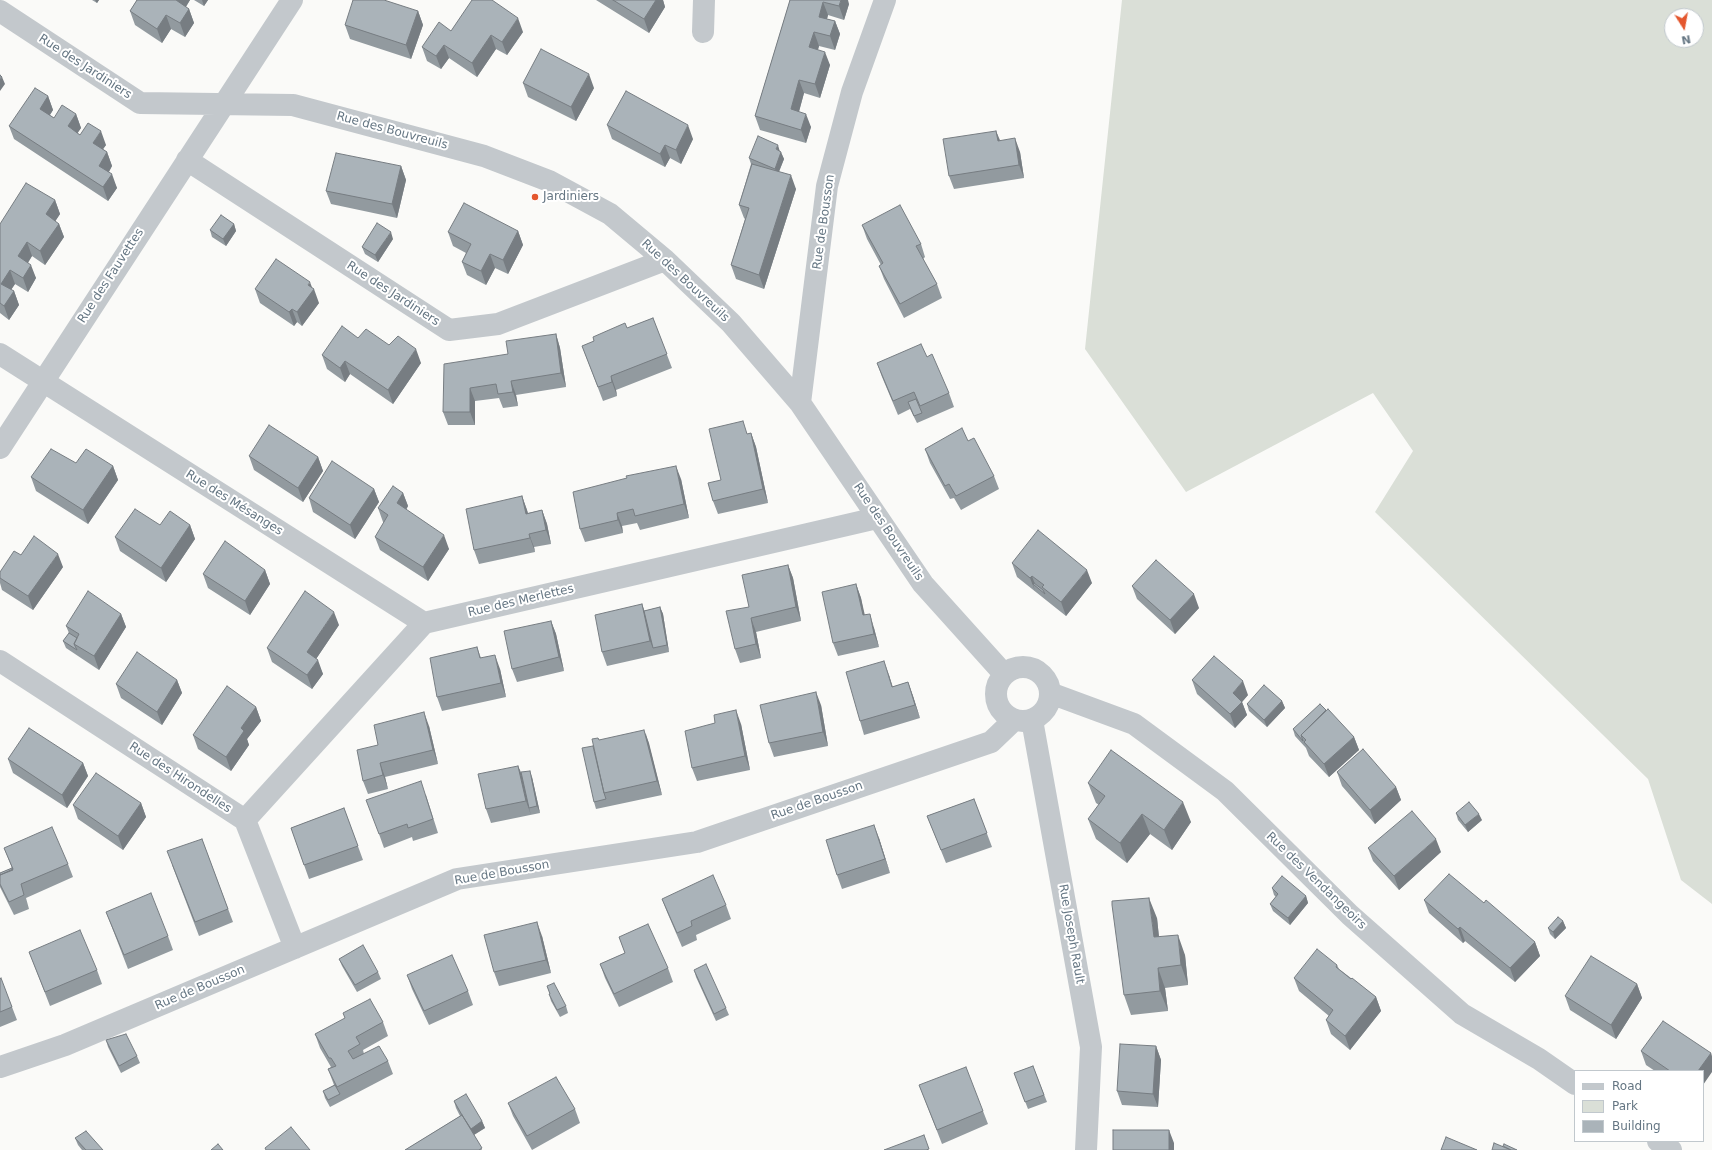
<!DOCTYPE html>
<html>
<head>
<meta charset="utf-8">
<style>
  body { margin:0 }
  #map { position:relative; width:1712px; height:1150px; overflow:hidden; background:#fafaf8; font-family:"DejaVu Sans",sans-serif }
  canvas { display:block }
  .legend { position:absolute; left:1574px; top:1070px; width:130px; height:72px; box-sizing:border-box; background:#fff; border:1px solid #c1c8cd; margin:0; padding:5px 7px; list-style:none; font-size:12px; color:#657683 }
  .legend li { display:flex; align-items:center; gap:8px; height:20px }
  .legend b { width:20px; border:1px solid #c1c8cd }
  .north { position:absolute; left:1664px; top:8px; width:40px; height:40px; box-sizing:border-box; background:#fff; border:1px solid #c1c8cd; border-radius:50%; rotate:169deg; font-size:11px; font-weight:700; line-height:16px; text-align:center; color:#657683 }
  .north::after { content:''; display:block; margin:auto; width:14px; height:18px; background:#e4572e; clip-path:polygon(50% 0,100% 100%,50% 72%,0 100%) }
</style>
</head>
<body>
<div id="map">
<canvas width="1712" height="1150"></canvas>
<ul class="legend">
<li><b style="height:5px;background:#c3c8cc"></b>Road</li>
<li><b style="height:11px;background:#dadfd7"></b>Park</li>
<li><b style="height:11px;background:#aab3b9"></b>Building</li>
</ul>
<div class="north">N</div>
</div>
<script>
const g = document.querySelector('canvas').getContext('2d');
g.lineJoin = 'round';
function paint(path, color) { g.fillStyle = color; g.fill(path, 'evenodd'); }
const toPath = rows => new Path2D(rows.map(r => 'M' + r).join(''));
function stroke(path, color, width, dash) { g.strokeStyle = color; g.lineWidth = width; g.lineCap = dash ? 'butt' : 'round'; g.setLineDash(dash || []); g.stroke(path); }
function label(font, color, halo, rows, align = 'center') {
  g.font = font + ' "DejaVu Sans",sans-serif'; g.lineWidth = 4; g.setLineDash([]); g.textBaseline = 'middle'; g.strokeStyle = halo; g.fillStyle = color; for (const [text, x, y, turn = 0] of rows) {
    g.save(); g.translate(x, y); g.rotate((+turn || 0) * Math.PI / 180); g.textAlign = isNaN(turn) ? turn : align; if (halo) g.strokeText(text, 0, 0); g.fillText(text, 0, 0); g.restore();
  }
}
paint(toPath([
  [1122,0,1712,0,1712,904,1681,880,1648,779,1375,512,1413,451,1373,393,1186,492,1085,349],
  [1672,16,1696,16,1696,40,1672,40]
]), '#dadfd7');
stroke(toPath([
  [0,11,140,103,293,105,484,156,549,181,610,214,665,260,731,323,800,403,923,584,1004,674],
  [703,32,704,0],
  [187,160,449,330,498,324,665,260],
  [0,354,424,623],
  [800,403,827,186,852,92,885,0],
  [0,448,292,0],
  [0,661,245,820,295,948],
  '996 694a27 27 0 1 1 54 0a27 27 0 1 1-54 0Z',
  [1050,693,1134,724,1225,791,1350,915,1462,1014,1539,1059,1575,1084],
  [1032,720,1091,1047,1086,1150],
  [245,820,424,623,877,518],
  [0,1067,65,1045,457,879,697,842,991,742,1014,720],
  [1658,1141,1671,1150]
]), '#c3c8cc', 22);
paint(toPath([
  [92,0,99,0,97,3],
  [137,0,190,0,186,7,189,9,194,23,185,37,171,29,162,43,135,25,130,11],
  [194,0,208,0,204,6],
  [596,0,663,0,665,7,649,33],
  [790,0,849,4,844,20,828,15,827,19,835,21,840,34,835,50,819,46,818,50,830,65,820,98,804,93,799,112,811,127,806,143,760,130,755,116],
  [418,11,423,25,411,59,350,39,345,25],
  [451,31,523,32,507,55,496,49,477,77,449,58,441,69,427,61,422,47],
  [523,83,594,88,576,121,528,97],
  [48,96,53,110,50,115,54,118,76,114,81,128,77,133,80,135,106,145,103,149,107,152,112,166,109,172,117,188,108,201,14,139,9,126],
  [607,125,693,139,681,164,670,158,665,167,612,139],
  [996,131,1000,140,1020,152,1024,178,954,189,949,176],
  [780,151,784,159,779,172,796,189,764,289,736,279,731,265,745,219,744,218,739,205,751,164,749,158],
  [401,166,406,180,397,218,331,204,326,191],
  [55,200,60,214,55,221,59,224,64,237,45,265,32,256,28,263,36,278,28,292,15,284,11,290,14,291,19,305,9,320,0,313,0,224],
  [234,224,236,231,226,246,212,237,210,230],
  [862,225,921,244,925,257,923,259,937,284,942,298,904,318,884,279,879,266,881,265,867,239],
  [518,231,523,245,508,274,495,268,486,285,467,275,462,262,466,253,453,246,448,232],
  [393,239,378,262,365,254,362,247],
  [255,289,319,303,302,326,297,322,294,326,260,303],
  [653,318,672,368,616,390,617,396,603,401,582,346],
  [556,334,560,348,566,387,516,395,518,406,503,408,499,398,475,401,475,425,448,425,443,412,508,354],
  [358,338,389,345,421,363,393,404,350,374,345,382,327,369,322,355],
  [927,357,949,393,954,407,917,423,910,409,898,415,882,377,877,363],
  [751,433,756,447,768,503,718,514,713,501,721,480,748,434],
  [968,441,994,476,999,489,961,510,954,498,950,499,930,463,925,449],
  [249,456,318,457,323,471,303,502,254,470],
  [76,463,113,466,118,480,88,524,36,491,31,477],
  [681,479,689,518,640,530,637,523,622,526,623,533,585,542,580,529],
  [374,489,379,502,355,539,313,512,309,498],
  [403,493,408,506,406,510,449,549,428,581,380,550,375,537,384,523,383,522,378,508],
  [522,496,528,513,542,510,547,524,551,544,534,547,535,552,479,564,474,550],
  [160,525,190,525,195,539,166,582,120,551,115,537],
  [21,555,63,567,33,610,2,590,0,583,0,572],
  [1012,563,1092,583,1066,616,1017,577],
  [788,565,793,578,801,621,756,632,761,658,740,663,735,649,749,607],
  [265,570,270,584,250,615,208,588,203,574],
  [856,584,861,598,864,615,874,628,879,647,838,656,833,643],
  [1132,586,1199,608,1175,634,1137,599],
  [642,604,644,611,660,607,663,614,669,652,607,666,602,652],
  [121,614,126,627,99,670,66,648,63,641,69,633,66,626],
  [551,621,556,634,564,671,517,682,512,669],
  [339,625,316,659,323,674,312,689,272,662,267,648],
  [477,647,481,658,500,669,506,697,442,711,437,697],
  [889,675,892,687,908,682,913,696,920,718,864,735,860,721],
  [177,680,182,693,162,725,121,698,116,684],
  [1192,680,1248,695,1242,702,1247,715,1235,728,1197,694],
  [1282,701,1285,708,1267,727,1249,711,1247,704],
  [821,705,828,746,774,757,769,743],
  [256,707,261,721,247,739,249,745,231,771,198,749,193,735],
  [1326,710,1354,737,1359,750,1329,777,1309,756,1306,748,1295,736,1293,729],
  [741,724,750,770,697,781,692,768],
  [429,726,438,764,385,777,388,789,368,794,363,781,378,745],
  [646,734,648,741,662,795,596,809,594,802,598,738,599,740],
  [8,759,83,763,88,776,67,808,13,773],
  [518,766,521,772,532,777,540,813,491,823,486,809],
  [1337,772,1396,787,1401,800,1375,824,1342,786],
  [1088,783,1191,822,1172,850,1150,834,1127,863,1096,839,1088,819,1099,805,1096,803],
  [426,795,438,833,413,841,412,837,384,848,379,834],
  [974,799,992,847,946,863,927,816],
  [141,803,146,817,123,850,78,819,73,805],
  [344,808,363,860,309,879,291,828],
  [1456,813,1482,820,1468,832,1458,820],
  [879,838,890,873,842,889,837,875],
  [202,839,233,922,199,936,172,865],
  [4,848,68,864,73,877,26,898,29,909,14,915,0,887,0,873,12,868],
  [1368,848,1441,852,1399,890,1373,861],
  [1272,888,1306,896,1308,903,1290,925,1273,911,1270,904,1276,897,1274,895],
  [662,899,726,905,731,919,696,935,697,940,682,947,667,912],
  [1424,900,1484,903,1535,942,1540,956,1515,982,1465,941,1463,943,1429,913],
  [106,912,168,936,173,950,128,969],
  [1157,918,1159,937,1185,955,1188,985,1165,988,1168,1011,1131,1015,1124,995],
  [1563,921,1566,928,1555,939,1550,934,1548,928],
  [542,936,551,973,499,986,494,972],
  [619,937,668,968,673,982,619,1007,605,978,600,964,625,953],
  [29,952,97,970,102,984,50,1006],
  [339,959,378,972,381,979,357,992,342,966],
  [1337,965,1339,969,1376,997,1381,1011,1350,1050,1331,1034,1326,1020,1329,1016,1299,991,1294,978],
  [694,970,726,1008,729,1015,716,1021,696,977],
  [407,975,468,991,473,1005,429,1025,412,989],
  [0,979,12,1007,17,1020,0,1027],
  [1637,984,1642,998,1616,1039,1570,1010,1565,996],
  [547,986,566,1006,568,1013,560,1017,551,1001,549,994,550,994],
  [383,1022,388,1036,363,1050,364,1054,388,1061,393,1074,330,1107,325,1098,323,1091,334,1085,328,1069,331,1067,320,1048,315,1034],
  [106,1040,137,1056,140,1063,121,1073,108,1047],
  [1156,1046,1161,1060,1158,1107,1122,1105,1117,1091],
  [1641,1051,1711,1053,1712,1057,1712,1072,1703,1071,1655,1071,1646,1065],
  [1033,1066,1047,1102,1028,1109,1014,1073],
  [919,1085,983,1111,988,1124,942,1144],
  [454,1101,482,1121,485,1128,474,1135,482,1150,405,1150,460,1116,456,1108],
  [508,1103,575,1109,580,1123,532,1150,513,1116],
  [75,1138,103,1150,82,1150,78,1145]
]), '#929a9f');
paint(toPath([
  [95,0,99,0,97,3],
  [176,0,190,0,181,14],
  [202,0,208,0,204,6],
  [656,0,663,0,665,7,649,33,644,19],
  [841,0,848,0,849,4,844,20,839,6],
  [823,2,828,15,824,30,819,17],
  [189,9,194,23,185,37,180,23],
  [418,11,423,25,411,59,406,45],
  [166,15,171,29,162,43,157,29],
  [518,18,523,32,507,55,502,42],
  [835,21,840,34,835,50,830,36],
  [814,32,819,46,814,61,809,47],
  [491,35,496,49,477,77,472,63],
  [444,45,449,58,441,69,436,56],
  [825,52,830,65,820,98,815,84],
  [589,74,594,88,576,121,571,107],
  [2,77,5,84,0,91,0,80],
  [799,80,804,93,796,122,791,109],
  [48,96,53,110,45,122,40,109],
  [76,114,81,128,73,140,68,126],
  [806,114,811,127,806,143,801,130],
  [688,125,693,139,681,164,676,150],
  [101,131,106,145,98,156,93,143],
  [996,131,1001,144,998,141],
  [1015,138,1020,152,1024,178,1019,165],
  [665,145,670,158,665,167,660,154],
  [778,145,780,152,776,149],
  [107,152,112,166,104,180,99,166],
  [781,152,784,159,777,176,775,169],
  [401,166,406,180,397,218,392,204],
  [112,174,117,188,108,201,103,187],
  [791,175,796,189,764,289,759,275],
  [55,200,60,214,51,228,46,214],
  [59,224,64,237,45,265,40,251],
  [234,224,236,231,226,246,223,239],
  [518,231,523,245,508,274,503,260],
  [391,232,393,239,378,262,375,255],
  [27,242,32,256,23,270,18,256],
  [490,254,495,268,486,285,481,271],
  [31,265,36,278,28,292,23,278],
  [10,270,15,284,6,297,1,284],
  [310,282,313,290,314,289,319,303,302,326,297,312],
  [14,291,19,305,9,320,4,306],
  [292,309,297,322,294,326,289,312],
  [556,334,560,348,566,387,561,373],
  [416,349,421,363,393,404,388,390],
  [345,361,350,374,345,382,340,368],
  [611,376,616,390,617,396,612,382],
  [511,381,516,395,518,406,513,392],
  [470,388,475,401,475,425,470,412],
  [751,433,756,447,768,503,763,489],
  [318,457,323,471,303,502,298,488],
  [113,466,118,480,88,524,83,510],
  [676,466,681,479,689,518,684,504],
  [374,489,379,502,355,539,350,525],
  [403,493,408,506,402,517,397,503],
  [522,496,527,510,531,527,526,514],
  [542,510,547,524,551,544,546,530],
  [617,513,622,526,623,533,618,520],
  [190,525,195,539,166,582,161,568],
  [529,534,534,547,535,552,530,538],
  [444,535,449,549,428,581,423,567],
  [58,554,63,567,33,610,28,596],
  [788,565,793,578,801,621,796,607],
  [265,570,270,584,250,615,245,601],
  [1087,570,1092,583,1066,616,1061,602],
  [1032,576,1036,587,1033,584,1035,591,1030,578],
  [856,584,861,598,868,629,863,615],
  [1194,594,1199,608,1175,634,1170,620],
  [642,604,647,618,653,648,650,641],
  [660,607,663,614,669,652,667,645],
  [334,612,339,625,312,665,307,652],
  [121,614,126,627,99,670,94,656],
  [870,614,874,628,879,647,874,634],
  [751,618,756,632,761,658,756,644],
  [551,621,556,634,564,671,559,657],
  [495,655,500,669,506,697,501,683],
  [318,660,323,674,312,689,307,675],
  [884,661,889,675,897,700,892,687],
  [177,680,182,693,162,725,157,712],
  [1243,681,1248,695,1242,702,1247,715,1235,728,1230,714,1233,693],
  [908,682,913,696,920,718,915,705],
  [816,692,821,705,828,746,823,732],
  [1282,701,1285,708,1267,727,1264,720],
  [256,707,261,721,247,739,249,745,231,771,226,757,241,728],
  [736,710,741,724,750,770,745,756],
  [424,712,429,726,438,764,433,750],
  [644,730,649,743,662,795,657,781],
  [1354,737,1359,750,1329,777,1324,764],
  [83,763,88,776,67,808,62,795],
  [380,763,385,777,388,789,383,775],
  [518,766,523,779,529,808,531,815,526,801],
  [530,771,532,777,540,813,537,806],
  [1396,787,1401,800,1375,824,1370,810],
  [1183,802,1191,822,1172,850,1164,830],
  [141,803,146,817,123,850,118,836],
  [1142,814,1150,834,1127,863,1120,843],
  [1479,814,1482,820,1468,832,1465,825],
  [874,825,879,838,890,873,885,859],
  [1436,839,1441,852,1399,890,1394,876],
  [1306,896,1308,903,1290,925,1288,918],
  [1149,898,1157,918,1161,957,1154,937],
  [1563,921,1566,928,1555,939,1553,932],
  [537,922,542,936,551,973,546,960],
  [1460,927,1465,941,1463,943,1458,929],
  [1178,935,1185,955,1188,985,1181,965],
  [1535,942,1540,956,1515,982,1510,968],
  [1158,968,1165,988,1168,1011,1160,991],
  [1637,984,1642,998,1616,1039,1611,1025],
  [1376,997,1381,1011,1350,1050,1345,1036],
  [1156,1046,1161,1060,1158,1107,1153,1094],
  [1711,1053,1712,1057,1712,1072,1703,1085,1703,1071,1698,1071],
  [482,1121,485,1128,472,1136,470,1129],
  [1169,1130,1174,1143,1174,1150,1169,1150]
]), '#777d82');
const building = toPath([
  [137,0,176,0,189,9,180,23,166,15,157,29,130,11,137,0],
  [353,0,384,0,418,11,406,45,345,25,353,0],
  [472,0,492,0,518,18,502,42,491,35,472,63,444,45,436,56,422,47,439,22,451,31,472,0],
  [613,0,656,0,644,19,613,0],
  [790,0,841,0,839,6,823,2,819,17,835,21,830,36,814,32,809,47,825,52,815,84,799,80,791,109,806,114,801,130,755,116,790,0],
  [541,49,589,74,571,107,523,83,541,49],
  [0,75,2,77,0,80,0,75],
  [35,88,48,96,40,109,54,118,62,105,76,114,68,126,80,135,88,123,101,131,93,143,107,152,99,166,112,174,103,187,9,126,35,88],
  [626,91,688,125,676,150,665,145,660,154,607,125,626,91],
  [996,131,998,141,1015,138,1019,165,949,176,943,139,996,131],
  [758,136,778,145,776,149,781,152,775,169,749,158,758,136],
  [336,153,401,166,392,204,326,191,336,153],
  [752,164,791,175,759,275,731,265,749,208,739,205,752,164],
  [26,183,55,200,46,214,59,224,40,251,27,242,18,256,31,265,23,278,10,270,1,284,14,291,4,306,0,303,0,224,26,183],
  [464,203,518,231,503,260,490,254,481,271,462,262,471,244,448,232,464,203],
  [900,205,921,244,916,246,937,284,900,304,879,266,883,263,862,225,900,205],
  [221,215,234,224,223,239,210,230,221,215],
  [377,223,391,232,375,255,362,247,377,223],
  [276,259,310,282,308,285,314,289,297,312,292,309,289,312,255,289,276,259],
  [653,318,667,354,611,376,612,382,598,387,582,346,594,341,593,337,625,323,627,328,653,318],
  [342,326,358,338,366,329,389,345,398,336,416,349,388,390,345,361,340,368,322,355,342,326],
  [556,334,561,373,511,381,513,392,498,394,496,384,470,388,470,412,443,412,444,364,508,354,506,341,556,334],
  [921,344,927,357,932,354,949,393,920,406,914,392,893,401,877,363,921,344],
  [916,399,922,413,914,416,908,402,916,399],
  [743,421,747,434,751,433,763,489,713,501,708,483,721,480,709,429,743,421],
  [269,425,318,457,298,488,249,456,269,425],
  [962,428,968,441,974,438,994,476,956,496,949,484,945,486,925,449,962,428],
  [51,449,76,463,86,449,113,466,83,510,31,477,51,449],
  [332,461,374,489,350,525,309,498,332,461],
  [676,466,684,504,635,516,633,509,617,513,618,520,580,529,573,492,627,478,626,476,676,466],
  [393,486,403,493,397,503,444,535,423,567,375,537,388,515,378,508,393,486],
  [522,496,526,514,542,510,546,530,529,534,530,538,474,550,466,509,522,496],
  [135,509,160,525,170,511,190,525,161,568,115,537,135,509],
  [1038,530,1087,570,1061,602,1042,587,1044,585,1032,576,1030,578,1012,563,1038,530],
  [34,536,58,554,28,596,0,578,0,572,14,551,21,555,34,536],
  [225,541,265,570,245,601,203,574,225,541],
  [1156,560,1194,594,1170,620,1132,586,1156,560],
  [788,565,796,607,751,618,756,644,735,649,726,611,749,607,742,575,788,565],
  [1034,583,1043,590,1045,594,1033,584,1034,583],
  [856,584,863,615,870,614,874,634,833,643,822,592,856,584],
  [88,591,121,614,94,656,74,644,79,634,66,626,88,591],
  [305,591,334,612,307,652,318,660,307,675,267,648,305,591],
  [642,604,650,641,602,652,595,615,642,604],
  [660,607,667,645,653,648,644,611,660,607],
  [551,621,559,657,512,669,504,631,551,621],
  [69,633,77,638,74,644,77,650,63,641,69,633],
  [477,647,480,658,495,655,501,683,437,697,430,658,477,647],
  [137,652,177,680,157,712,116,684,137,652],
  [1214,656,1243,681,1233,693,1242,702,1230,714,1192,680,1214,656],
  [884,661,892,687,908,682,915,705,860,721,846,672,884,661],
  [1264,685,1282,701,1264,720,1247,704,1264,685],
  [227,686,256,707,241,728,244,731,226,757,193,735,227,686],
  [816,692,823,732,769,743,760,705,816,692],
  [1320,704,1326,710,1301,735,1303,741,1293,729,1320,704],
  [1328,709,1354,737,1324,764,1304,742,1306,740,1301,735,1328,709],
  [736,710,745,756,692,768,685,731,715,723,714,715,736,710],
  [424,712,433,750,380,763,383,775,363,781,357,750,378,745,374,725,424,712],
  [29,728,83,763,62,795,8,759,29,728],
  [644,730,657,781,604,793,592,739,598,738,599,740,644,730],
  [593,746,604,793,606,799,594,802,582,748,593,746],
  [1363,749,1396,787,1370,810,1337,772,1363,749],
  [1111,750,1183,802,1164,830,1142,814,1120,843,1088,819,1105,796,1088,783,1111,750],
  [518,766,526,801,486,809,478,774,518,766],
  [530,771,537,806,529,808,521,772,530,771],
  [96,773,141,803,118,836,73,805,96,773],
  [421,781,433,819,408,828,407,824,379,834,366,800,421,781],
  [974,799,987,833,941,850,927,816,974,799],
  [1469,802,1479,814,1465,825,1456,813,1469,802],
  [344,808,358,846,304,865,291,828,344,808],
  [1412,811,1436,839,1394,876,1368,848,1412,811],
  [874,825,885,859,837,875,826,840,874,825],
  [52,827,68,864,21,884,24,895,9,902,0,884,0,875,13,869,4,848,52,827],
  [202,839,228,909,195,922,167,851,202,839],
  [12,868,13,870,0,875,0,873,12,868],
  [1449,874,1484,903,1486,900,1535,942,1510,968,1460,927,1458,929,1424,900,1449,874],
  [713,875,726,905,691,921,692,926,677,933,662,899,713,875],
  [1282,876,1306,896,1288,918,1270,904,1278,894,1272,888,1282,876],
  [151,893,168,936,124,955,106,912,151,893],
  [1149,898,1154,937,1178,935,1181,965,1158,968,1160,991,1124,995,1112,905,1112,901,1149,898],
  [1558,917,1563,921,1553,932,1548,928,1558,917],
  [537,922,546,960,494,972,484,935,537,922],
  [648,924,668,968,614,994,600,964,625,953,619,937,648,924],
  [80,930,97,970,45,992,29,952,80,930],
  [363,945,378,972,355,985,339,959,363,945],
  [1317,949,1337,965,1336,967,1351,979,1352,978,1376,997,1345,1036,1326,1020,1333,1010,1294,978,1317,949],
  [452,955,468,991,424,1011,407,975,452,955],
  [1591,956,1637,984,1611,1025,1565,996,1591,956],
  [706,964,726,1008,714,1014,694,970,706,964],
  [1,978,12,1007,0,1012,0,979,1,978],
  [554,983,566,1006,557,1010,549,994,550,994,547,986,554,983],
  [370,999,383,1022,356,1037,360,1044,348,1051,353,1059,379,1046,388,1061,337,1087,328,1069,336,1066,331,1058,329,1058,315,1034,345,1018,343,1013,370,999],
  [1663,1021,1711,1053,1698,1071,1670,1071,1641,1051,1663,1021],
  [126,1034,137,1056,119,1066,106,1040,126,1034],
  [1120,1044,1156,1046,1153,1094,1117,1091,1120,1044],
  [1033,1066,1044,1095,1025,1102,1014,1073,1033,1066],
  [966,1067,983,1111,937,1130,919,1085,966,1067],
  [556,1077,575,1109,527,1136,508,1103,556,1077],
  [335,1085,340,1094,328,1100,323,1091,335,1085],
  [466,1094,482,1121,471,1129,462,1115,454,1101,466,1094],
  [462,1115,482,1148,479,1150,405,1150,462,1115],
  [291,1127,310,1150,266,1150,265,1148,291,1127],
  [1113,1130,1169,1130,1169,1150,1113,1150,1113,1130],
  [86,1131,103,1150,86,1150,75,1138,86,1131],
  [924,1135,929,1149,926,1150,884,1150,924,1135],
  [1446,1137,1477,1150,1441,1150,1446,1137],
  [1494,1143,1511,1150,1492,1150,1494,1143],
  [218,1144,223,1150,211,1150,218,1144],
  [1504,1144,1517,1150,1511,1150,1503,1146,1504,1144]
]);
paint(building, '#aab3b9');
stroke(building, '#777d82', 1);
for (const [x, y, r, color] of [
  [535,197,4,"#e4572e"]
]) { const dot = new Path2D(); dot.arc(x, y, r, 0, 2 * Math.PI); g.fillStyle = color; g.fill(dot); stroke(dot, '#fff', 1.5); }
label('12px', '#657683', '#fff', [
  ["Rue des Jardiniers",85,67,33],
  ["Rue des Bouvreuils",392,131,15],
  ["Rue de Bousson",824,222,-82],
  ["Rue des Fauvettes",111,276,-57],
  ["Rue des Bouvreuils",685,281,43],
  ["Rue des Jardiniers",393,294,33],
  ["Rue des Mésanges",234,503,32],
  ["Rue des Bouvreuils",888,532,56],
  ["Rue des Merlettes",521,601,-13],
  ["Rue des Hirondelles",180,778,33],
  ["Rue de Bousson",817,801,-19],
  ["Rue de Bousson",502,873,-10],
  ["Rue des Vendangeoirs",1316,881,44],
  ["Rue Joseph Rault",1071,934,80],
  ["Rue de Bousson",200,988,-23]
]);
label('12px', '#657683', '#fff', [
  ["Jardiniers",543,197]
], 'left');
</script>
</body>
</html>
